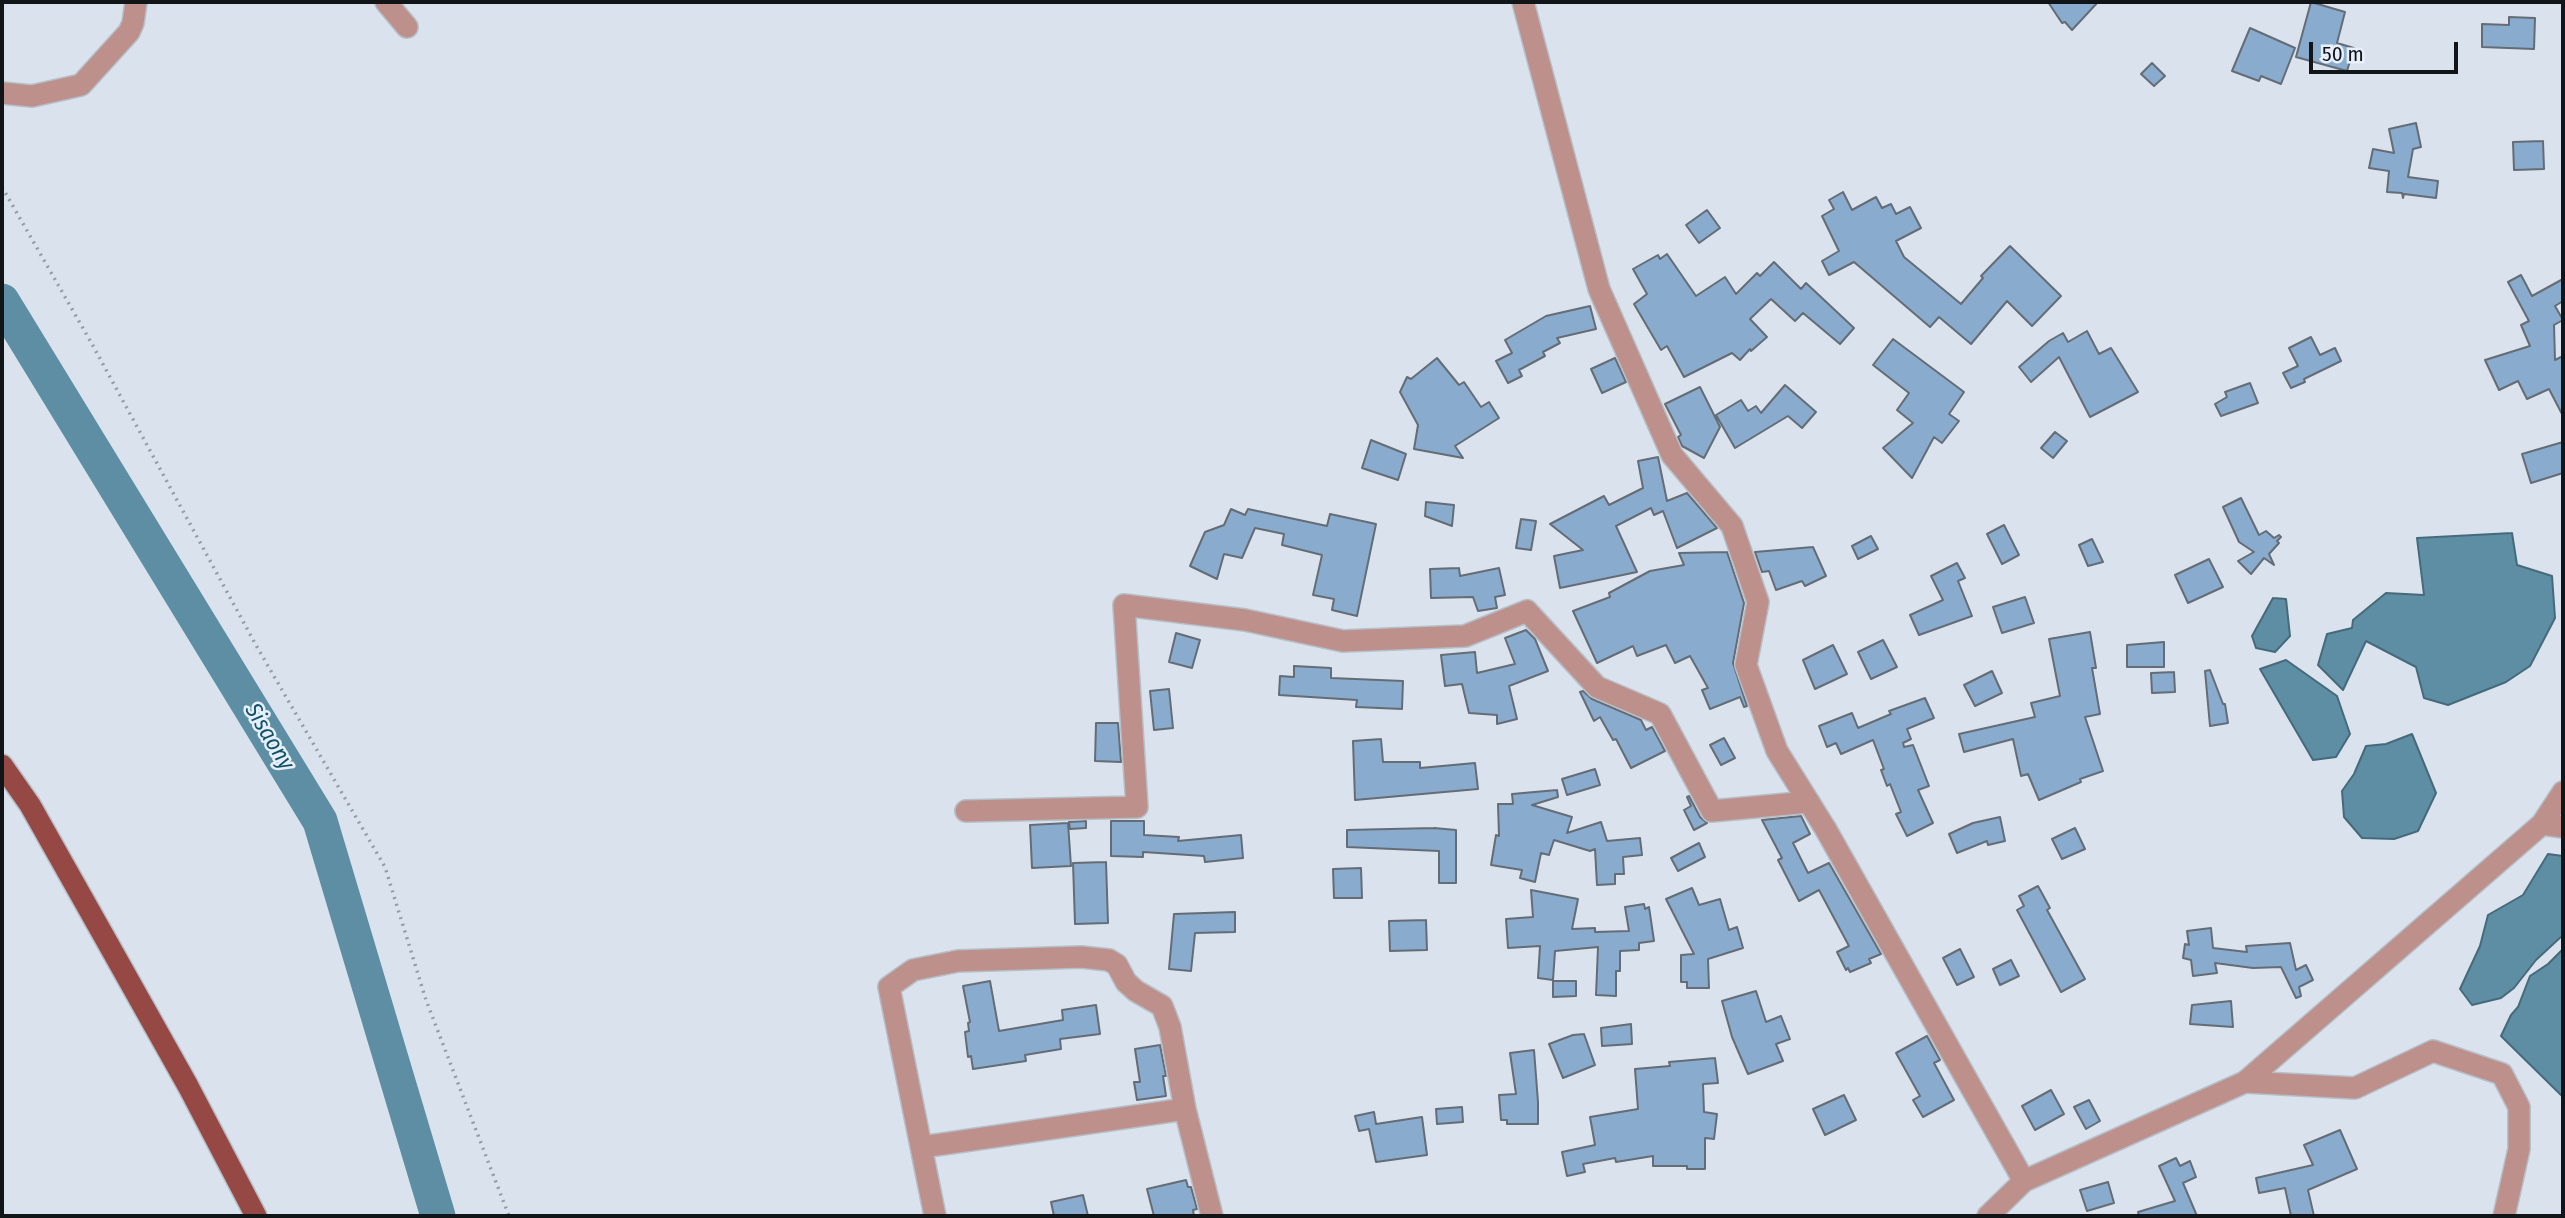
<!DOCTYPE html>
<html>
<head>
<meta charset="utf-8">
<style>
  body { margin:0 }
  #map { position:relative; width:2565px; height:1218px; overflow:hidden; background:#dae3ed; font-family:"Fira Sans Condensed",sans-serif }
  canvas { display:block }
  .frame { position:absolute; inset:0; border:4px solid #111518; pointer-events:none }
  .scale { position:absolute; left:2309px; top:42px; width:149px; height:32px; box-sizing:border-box; border:4px solid #111518; border-top:0; padding-left:9px; font-size:21px; line-height:24px; white-space:nowrap; color:#111518; -webkit-text-stroke:5px #e7f0fa; paint-order:stroke }
</style>
</head>
<body>
<div id="map">
<canvas width="2565" height="1218"></canvas>
<div class="frame"></div>
<div class="scale">50 m</div>
</div>
<script>
const g = document.querySelector('canvas').getContext('2d');
g.lineJoin = 'round';
function paint(path, color) { g.fillStyle = color; g.fill(path, 'evenodd'); }
const toPath = rows => new Path2D(rows.map(r => 'M' + r).join(''));
function stroke(path, color, width, dash) { g.strokeStyle = color; g.lineWidth = width; g.lineCap = dash ? 'butt' : 'round'; g.setLineDash(dash || []); g.stroke(path); }
function label(font, color, halo, rows, align = 'center') {
  g.font = font + ' "Fira Sans Condensed",sans-serif'; g.lineWidth = 5; g.setLineDash([]); g.textBaseline = 'middle'; g.strokeStyle = halo; g.fillStyle = color; for (const [text, x, y, turn = 0] of rows) {
    g.save(); g.translate(x, y); g.rotate((+turn || 0) * Math.PI / 180); g.textAlign = isNaN(turn) ? turn : align; if (halo) g.strokeText(text, 0, 0); g.fillText(text, 0, 0); g.restore();
  }
}
const water = toPath([
  [2512,533,2517,565,2552,576,2555,618,2530,666,2506,682,2448,705,2424,698,2416,667,2366,641,2343,690,2318,665,2327,634,2352,628,2353,620,2386,593,2424,595,2417,538,2512,533],
  [2273,598,2286,599,2290,636,2275,652,2256,648,2252,636,2273,598],
  [2286,660,2337,696,2350,734,2336,757,2313,760,2260,669,2286,660],
  [2412,734,2436,793,2418,831,2394,839,2362,838,2344,817,2342,791,2354,774,2366,746,2386,744,2412,734],
  [2548,854,2563,856,2563,935,2536,960,2514,988,2501,998,2472,1005,2460,989,2480,946,2488,915,2523,895,2548,854],
  [2563,949,2563,1097,2501,1036,2511,1015,2518,1007,2530,976,2548,964,2563,949]
]);
paint(water, '#5d8ea4');
stroke(water, '#466a7a', 2);
stroke(toPath([
  [2,301,320,821,438,1216]
]), '#5d8ea4', 35);
const building = toPath([
  [2048,2,2098,2,2072,30,2065,22,2062,23,2048,2],
  [2311,2,2345,12,2337,43,2354,48,2347,71,2296,57,2311,2],
  [2509,17,2535,18,2534,49,2482,47,2482,24,2509,25,2509,17],
  [2250,28,2295,48,2281,84,2261,76,2259,81,2232,71,2250,28],
  [2152,63,2165,76,2154,86,2141,74,2152,63],
  [2416,123,2421,147,2413,149,2408,177,2438,181,2436,198,2404,194,2403,198,2402,193,2387,192,2389,171,2369,168,2373,149,2394,153,2389,129,2416,123],
  [2543,141,2544,169,2514,170,2513,142,2543,141],
  [1843,192,1852,210,1876,197,1882,208,1891,204,1896,214,1910,207,1921,228,1896,241,1904,257,1961,304,1983,278,1981,276,2010,246,2061,296,2032,326,2007,301,1971,344,1939,317,1930,327,1854,262,1829,275,1822,261,1839,251,1822,216,1834,209,1829,200,1843,192],
  [1707,210,1720,228,1699,243,1686,225,1707,210],
  [1667,254,1696,296,1725,277,1736,294,1757,273,1760,276,1774,262,1801,289,1806,283,1854,328,1840,344,1803,313,1795,321,1771,299,1750,319,1767,337,1751,351,1750,349,1740,360,1732,353,1684,377,1667,346,1661,350,1634,304,1647,294,1633,269,1658,255,1660,259,1667,254],
  [2521,275,2532,296,2563,279,2563,301,2555,306,2563,320,2554,325,2555,360,2563,356,2563,416,2549,389,2527,399,2518,381,2499,390,2485,360,2530,346,2521,325,2529,321,2508,282,2521,275],
  [1590,306,1596,329,1557,338,1560,343,1543,352,1545,356,1519,370,1522,376,1508,383,1496,361,1512,353,1505,340,1546,316,1590,306],
  [2087,331,2099,354,2111,348,2138,392,2090,417,2059,357,2031,382,2019,367,2049,341,2063,333,2068,342,2087,331],
  [2311,337,2320,355,2335,348,2341,361,2304,379,2305,382,2291,388,2283,373,2298,366,2289,348,2311,337],
  [1893,339,1964,392,1949,414,1959,421,1942,443,1934,437,1912,478,1883,448,1913,423,1897,410,1909,393,1873,365,1893,339],
  [1437,358,1459,385,1464,382,1481,407,1489,402,1499,418,1455,446,1463,458,1414,449,1418,425,1400,392,1407,377,1411,379,1437,358],
  [1615,358,1626,382,1602,393,1591,369,1615,358],
  [2250,383,2258,403,2221,416,2215,404,2227,397,2225,392,2250,383],
  [1785,385,1816,412,1802,428,1788,416,1735,448,1716,415,1741,400,1748,411,1756,406,1761,413,1785,385],
  [1700,387,1720,427,1704,458,1682,446,1678,437,1681,435,1665,404,1700,387],
  [2055,432,2067,441,2053,458,2041,448,2055,432],
  [1371,440,1406,454,1398,480,1362,468,1371,440],
  [2563,442,2563,473,2531,483,2522,454,2563,442],
  [1658,457,1667,501,1687,493,1717,528,1677,548,1663,511,1654,515,1651,508,1616,526,1637,572,1560,588,1554,556,1583,550,1550,524,1604,496,1609,505,1643,488,1638,461,1658,457],
  [2241,498,2259,535,2266,531,2274,538,2279,535,2281,537,2277,541,2279,543,2269,554,2274,565,2264,558,2251,574,2238,561,2254,552,2239,542,2223,507,2241,498],
  [1426,502,1454,505,1452,526,1425,516,1426,502],
  [1231,509,1245,515,1248,509,1327,526,1330,514,1376,524,1357,616,1332,610,1334,599,1313,595,1322,555,1282,545,1284,534,1255,528,1242,558,1224,554,1217,579,1190,566,1205,532,1224,525,1231,509],
  [1521,519,1536,521,1531,550,1516,548,1521,519],
  [2004,525,2019,555,2002,564,1987,534,2004,525],
  [1871,536,1878,549,1858,559,1852,546,1871,536],
  [2092,539,2103,562,2088,566,2079,545,2092,539],
  [1813,547,1826,576,1805,586,1802,581,1776,590,1769,571,1762,572,1755,552,1813,547],
  [1727,552,1744,603,1733,663,1747,706,1744,707,1740,697,1710,709,1702,690,1708,688,1690,656,1675,663,1666,645,1637,656,1633,646,1597,663,1573,611,1610,597,1609,593,1650,571,1684,565,1679,553,1727,552],
  [2209,559,2223,587,2188,603,2175,575,2209,559],
  [1957,563,1965,578,1958,581,1972,616,1919,635,1910,615,1943,600,1931,576,1957,563],
  [1459,568,1460,576,1499,568,1505,595,1495,597,1497,608,1478,611,1473,597,1431,598,1430,569,1459,568],
  [2025,597,2034,623,2002,633,1993,607,2025,597],
  [1526,630,1535,639,1548,671,1509,686,1517,719,1497,724,1497,715,1469,713,1462,684,1445,686,1441,655,1475,652,1477,673,1515,664,1505,638,1526,630],
  [2090,632,2096,668,2092,668,2100,714,2085,717,2103,771,2080,779,2081,782,2039,800,2028,774,2021,776,2013,739,1964,752,1959,734,2035,717,2031,703,2060,696,2049,639,2090,632],
  [1176,633,1200,640,1192,668,1169,662,1176,633],
  [1883,640,1897,667,1871,679,1858,652,1883,640],
  [2164,642,2164,667,2127,667,2127,645,2164,642],
  [1833,645,1847,674,1815,689,1803,660,1833,645],
  [1294,666,1331,668,1331,678,1403,681,1402,709,1356,707,1357,700,1279,695,1280,676,1294,677,1294,666],
  [2210,670,2223,704,2225,704,2228,723,2210,726,2205,671,2210,670],
  [1992,671,2002,693,1975,706,1964,685,1992,671],
  [2174,672,2175,692,2152,693,2151,673,2174,672],
  [1169,689,1173,728,1154,730,1150,691,1169,689],
  [1583,691,1592,699,1641,720,1646,730,1652,727,1665,751,1631,768,1616,739,1613,740,1600,717,1594,721,1580,692,1583,691],
  [1925,698,1934,718,1907,729,1911,739,1903,743,1904,747,1913,745,1929,786,1918,790,1933,823,1907,836,1896,814,1901,812,1890,784,1887,786,1881,770,1884,769,1873,740,1841,754,1836,743,1827,747,1819,726,1852,713,1858,728,1891,714,1889,711,1925,698],
  [1096,723,1118,723,1121,762,1095,761,1096,723],
  [1724,738,1735,758,1721,765,1710,745,1724,738],
  [1381,739,1383,762,1420,762,1420,768,1475,763,1478,789,1355,800,1353,741,1381,739],
  [1595,769,1600,785,1567,795,1562,779,1595,769],
  [1557,790,1558,797,1532,805,1572,817,1567,833,1601,822,1607,841,1640,838,1642,855,1623,857,1624,874,1615,874,1615,884,1597,885,1595,849,1590,851,1554,840,1549,855,1541,853,1535,882,1520,878,1522,870,1491,865,1496,835,1499,836,1498,804,1513,804,1512,794,1557,790],
  [1689,796,1700,817,1707,823,1694,830,1684,810,1691,806,1687,797,1689,796],
  [1801,816,1810,834,1793,843,1808,873,1829,863,1881,954,1869,959,1871,963,1850,972,1848,968,1846,970,1837,952,1849,946,1819,890,1799,901,1778,860,1782,858,1762,820,1801,816],
  [2000,817,2005,841,1988,845,1987,841,1957,853,1949,834,1973,823,2000,817],
  [1086,821,1086,828,1070,829,1069,822,1086,821],
  [1111,821,1144,821,1144,835,1179,837,1178,841,1241,835,1243,858,1205,862,1204,856,1143,852,1143,857,1111,856,1111,821],
  [1068,823,1071,866,1032,868,1030,825,1068,823],
  [1434,828,1456,830,1456,883,1439,883,1439,851,1347,847,1347,830,1434,828],
  [2075,828,2085,849,2062,859,2052,839,2075,828],
  [1699,843,1705,857,1678,871,1671,858,1699,843],
  [1106,862,1108,923,1075,924,1073,863,1106,862],
  [1361,868,1362,898,1334,898,1333,869,1361,868],
  [2038,886,2050,908,2047,910,2085,979,2061,992,2017,910,2024,906,2019,896,2038,886],
  [1692,888,1699,905,1720,899,1729,930,1737,927,1743,948,1708,959,1709,988,1687,988,1687,982,1681,982,1681,955,1694,954,1666,899,1692,888],
  [1531,890,1578,899,1572,929,1595,928,1595,932,1629,931,1625,907,1644,904,1645,909,1649,907,1654,941,1639,943,1639,950,1620,951,1620,971,1616,971,1616,996,1596,995,1598,947,1555,951,1553,980,1538,978,1540,946,1508,948,1506,919,1533,917,1531,890],
  [1235,912,1235,932,1195,933,1191,971,1169,969,1174,914,1235,912],
  [1426,920,1427,950,1390,951,1389,921,1426,920],
  [2211,928,2213,948,2247,952,2246,946,2290,943,2296,970,2306,965,2313,980,2299,987,2301,996,2296,998,2281,967,2253,968,2215,963,2217,973,2193,976,2191,960,2183,958,2185,944,2189,945,2187,931,2211,928],
  [1960,949,1974,977,1957,985,1943,958,1960,949],
  [2011,960,2019,976,2000,985,1993,969,2011,960],
  [990,981,999,1031,1063,1020,1062,1010,1096,1005,1100,1034,1060,1039,1061,1049,1025,1055,1026,1061,973,1069,971,1056,968,1057,965,1032,969,1031,968,1023,970,1022,963,986,990,981],
  [1553,981,1576,981,1576,996,1553,997,1553,981],
  [1756,991,1766,1022,1781,1016,1790,1039,1776,1044,1783,1061,1748,1074,1732,1037,1722,1001,1756,991],
  [2231,1001,2233,1027,2190,1024,2192,1005,2231,1001],
  [1631,1024,1632,1044,1602,1046,1601,1028,1631,1024],
  [1584,1034,1595,1065,1563,1078,1549,1044,1573,1035,1584,1034],
  [1927,1036,1940,1060,1934,1063,1954,1100,1923,1117,1913,1100,1920,1096,1896,1053,1927,1036],
  [1160,1045,1166,1076,1163,1076,1166,1096,1137,1100,1134,1082,1140,1082,1135,1049,1160,1045],
  [1534,1050,1538,1102,1538,1124,1507,1124,1507,1120,1501,1120,1499,1095,1516,1094,1510,1053,1534,1050],
  [1715,1058,1718,1083,1703,1084,1704,1112,1717,1114,1714,1139,1705,1138,1705,1169,1687,1169,1687,1166,1653,1166,1653,1156,1616,1162,1615,1158,1583,1164,1585,1172,1567,1176,1562,1152,1595,1145,1590,1117,1638,1109,1635,1069,1670,1066,1669,1062,1715,1058],
  [2051,1090,2064,1114,2035,1130,2022,1106,2051,1090],
  [1844,1095,1856,1120,1825,1135,1813,1109,1844,1095],
  [2089,1100,2100,1121,2086,1129,2074,1107,2089,1100],
  [1462,1107,1463,1122,1437,1124,1436,1109,1462,1107],
  [1374,1112,1376,1124,1422,1117,1427,1155,1376,1162,1369,1129,1359,1131,1355,1116,1374,1112],
  [2340,1130,2357,1169,2308,1190,2314,1216,2291,1216,2285,1188,2259,1193,2256,1178,2313,1165,2304,1145,2340,1130],
  [2176,1158,2180,1166,2190,1161,2196,1177,2183,1183,2197,1216,2139,1216,2138,1212,2175,1201,2159,1166,2176,1158],
  [1186,1180,1188,1187,1191,1187,1197,1209,1193,1210,1194,1216,1154,1216,1147,1189,1186,1180],
  [2108,1182,2114,1203,2087,1211,2080,1190,2108,1182],
  [1083,1195,1088,1216,1054,1216,1051,1202,1083,1195]
]);
paint(building, '#89abce');
stroke(building, '#646c75', 2);
const minor = toPath([
  [386,2,407,27],
  [1523,2,1599,289,1672,455,1732,526,1758,602,1746,665,1777,751,1825,828,2024,1181],
  [2,93,32,96,81,85,129,32,133,23,136,2],
  [966,811,1137,807,1124,605,1245,620,1343,641,1465,636,1527,611,1597,687,1660,714,1712,811,1809,802],
  [2542,824,2563,827],
  [2245,1082,2355,1088,2433,1051,2502,1074,2519,1107,2519,1149,2504,1216],
  [922,1147,1185,1109],
  [935,1216,889,987,913,970,958,961,1081,957,1109,960,1117,965,1126,982,1136,991,1162,1006,1170,1027,1185,1109,1212,1216],
  [1988,1216,2024,1181,2245,1082,2542,824,2563,792]
]);
const major = toPath([
  [2,765,30,805,110,947,188,1086,256,1216]
]);
stroke(minor, '#b6bec7', 24);
stroke(major, '#b6bec7', 24);
stroke(toPath([
  [2,187,92,344,257,647,385,867,426,1000,509,1216]
]), '#959ca3', 3.5, [2, 5]);
stroke(minor, '#bd908b', 21);
stroke(major, '#964944', 21);
label('italic 23px', '#0e5169', '#e7f0fa', [
  ["Sisaony",269,737,59]
]);
</script>
</body>
</html>
